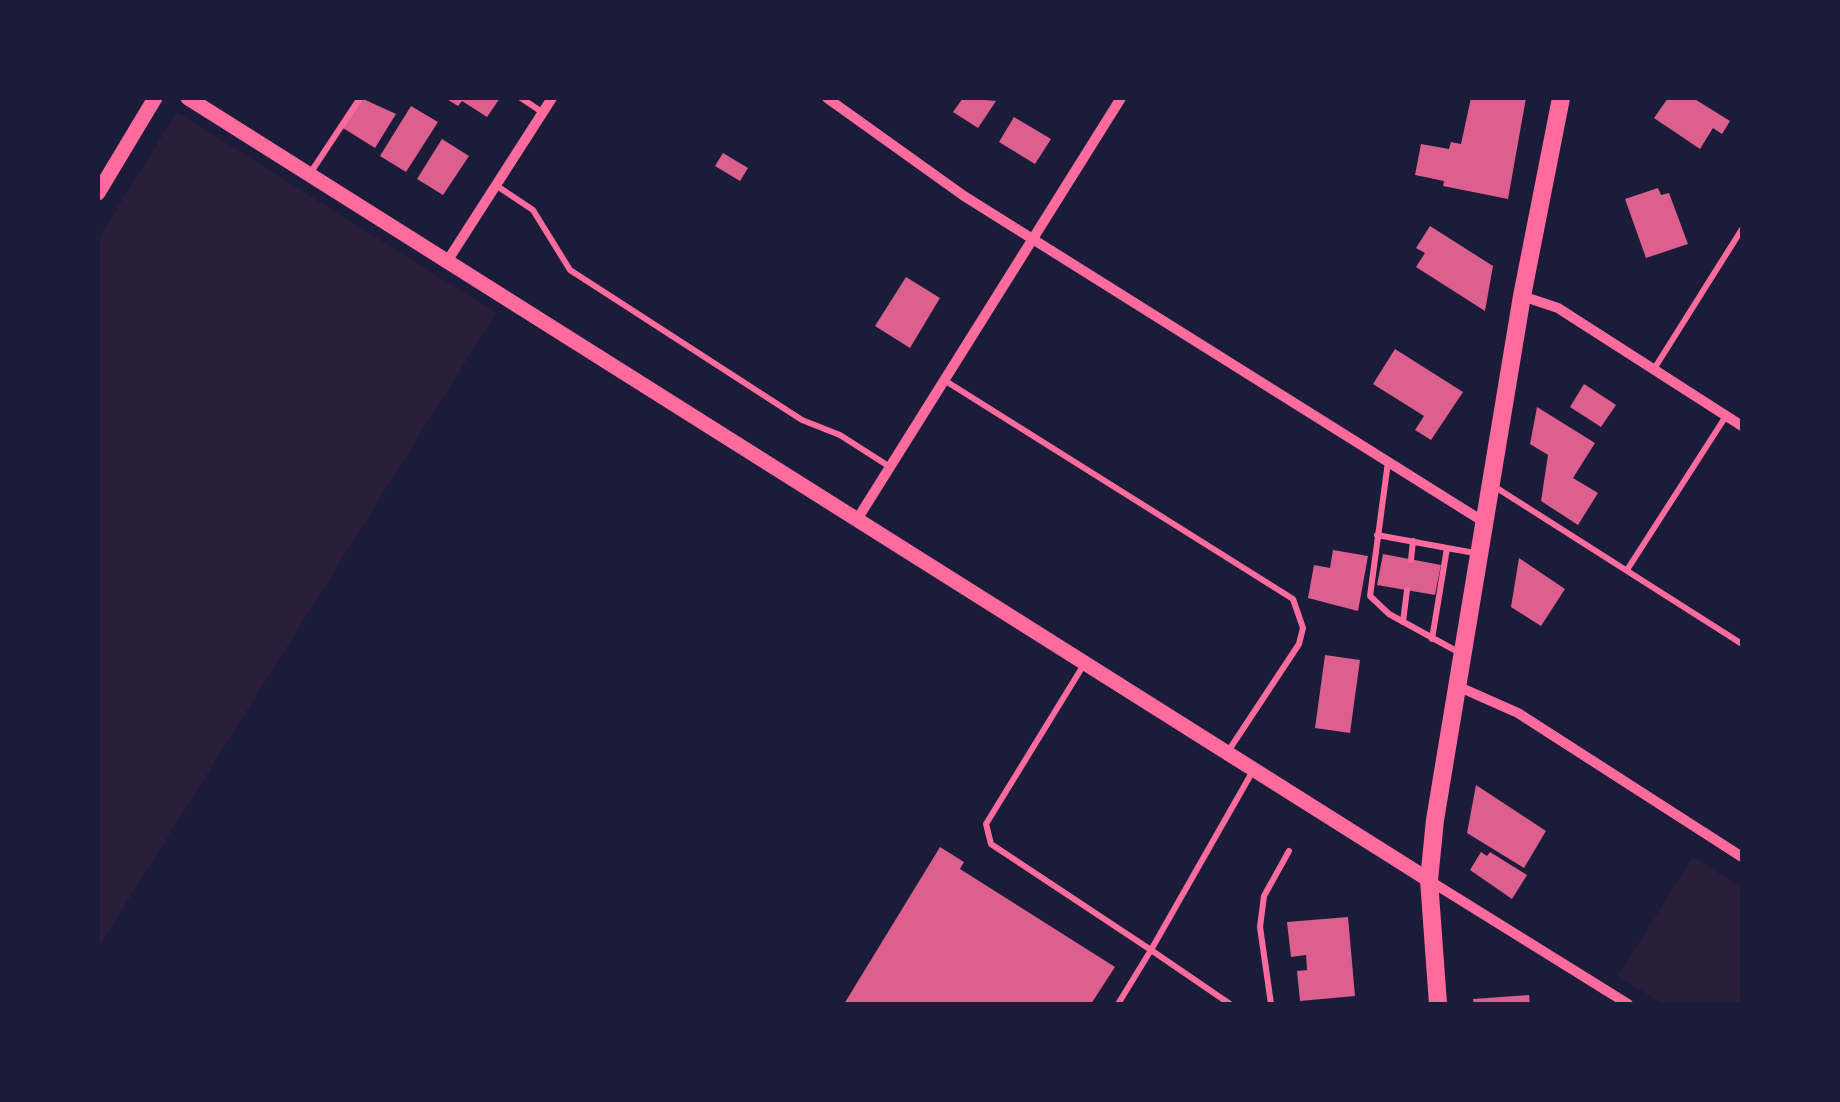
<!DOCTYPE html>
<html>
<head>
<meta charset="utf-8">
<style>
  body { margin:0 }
  #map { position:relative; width:1840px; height:1102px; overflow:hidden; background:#1b1b3a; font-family:"IBM Plex Sans",sans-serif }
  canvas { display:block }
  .frame { position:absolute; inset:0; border:100px solid #1b1b3a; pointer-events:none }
</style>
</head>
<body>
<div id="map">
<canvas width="1840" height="1102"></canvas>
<div class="frame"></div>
</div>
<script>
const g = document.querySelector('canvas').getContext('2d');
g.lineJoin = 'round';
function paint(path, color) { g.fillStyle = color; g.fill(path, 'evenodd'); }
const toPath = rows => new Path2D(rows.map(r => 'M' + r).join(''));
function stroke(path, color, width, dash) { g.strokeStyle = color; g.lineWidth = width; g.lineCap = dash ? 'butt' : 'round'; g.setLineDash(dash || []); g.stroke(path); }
paint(toPath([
  [177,112,496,313,98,948,98,239],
  [1693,857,1742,888,1742,1004,1663,1004,1618,976]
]), '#2a1e3b');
paint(toPath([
  [361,98,396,114,375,148,343,128],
  [445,98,500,98,487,117,462,101,458,106],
  [963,98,996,101,978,128,953,112],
  [1471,98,1526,98,1508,199,1443,186,1444,181,1415,175,1421,144,1449,149,1451,142,1461,144],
  [1668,98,1693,98,1730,121,1722,134,1713,128,1700,149,1654,118],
  [411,106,438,122,406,172,380,156],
  [1014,117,1051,139,1035,164,999,142],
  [442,139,469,156,443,195,417,179],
  [723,153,748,168,740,181,715,166],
  [1658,188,1661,195,1669,193,1688,244,1646,258,1625,199],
  [1430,226,1493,266,1485,311,1416,267,1425,253,1416,248],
  [906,277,940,298,910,348,875,326],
  [1395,349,1463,392,1431,440,1415,430,1424,416,1373,384],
  [1584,384,1616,405,1601,427,1570,407],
  [1537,407,1595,443,1573,478,1598,493,1578,525,1541,501,1548,455,1530,444],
  [1333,550,1368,556,1358,611,1308,598,1314,565,1330,568],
  [1383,554,1441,565,1435,595,1377,585],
  [1519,558,1565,589,1541,626,1511,607],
  [1325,655,1360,660,1350,733,1315,728],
  [1476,785,1546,831,1524,868,1467,833],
  [940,847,964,862,960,869,1115,967,1091,1004,844,1004],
  [1481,852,1487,856,1490,852,1527,875,1512,899,1470,870],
  [1348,917,1355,996,1300,1001,1297,971,1307,970,1306,955,1291,957,1287,922],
  [1529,995,1530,1004,1474,1004,1473,999]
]), '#dd5f8e');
stroke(toPath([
  [521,98,542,112],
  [311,172,360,98],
  [497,186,533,210,570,270,802,420,840,435,890,467],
  [1654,369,1742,229],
  [944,380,1293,599,1303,628,1299,644,1229,750],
  [1388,462,1370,596,1389,614,1460,653],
  [1492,485,1742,644],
  [1377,535,1447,548,1432,639],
  [1447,548,1475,553],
  [1411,560,1413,541],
  [1627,570,1726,416],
  [1403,622,1407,590],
  [1083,666,986,824,991,844,1151,950,1254,769],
  [1118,1004,1151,950,1230,1004],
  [1271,1004,1260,927,1264,896,1289,851]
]), '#ff6b9d', 6);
stroke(toPath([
  [827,98,964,196,1484,522],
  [446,263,552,98],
  [1522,296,1558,308,1742,426],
  [858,518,1121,98],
  [1457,686,1518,713,1742,857],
  [1430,881,1628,1004]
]), '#ff6b9d', 10);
stroke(toPath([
  [188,98,1429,880],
  [98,193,155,98]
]), '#ff6b9d', 15);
stroke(toPath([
  [1438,1004,1429,880,1435,820,1522,296,1561,98]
]), '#ff6b9d', 18);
</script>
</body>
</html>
